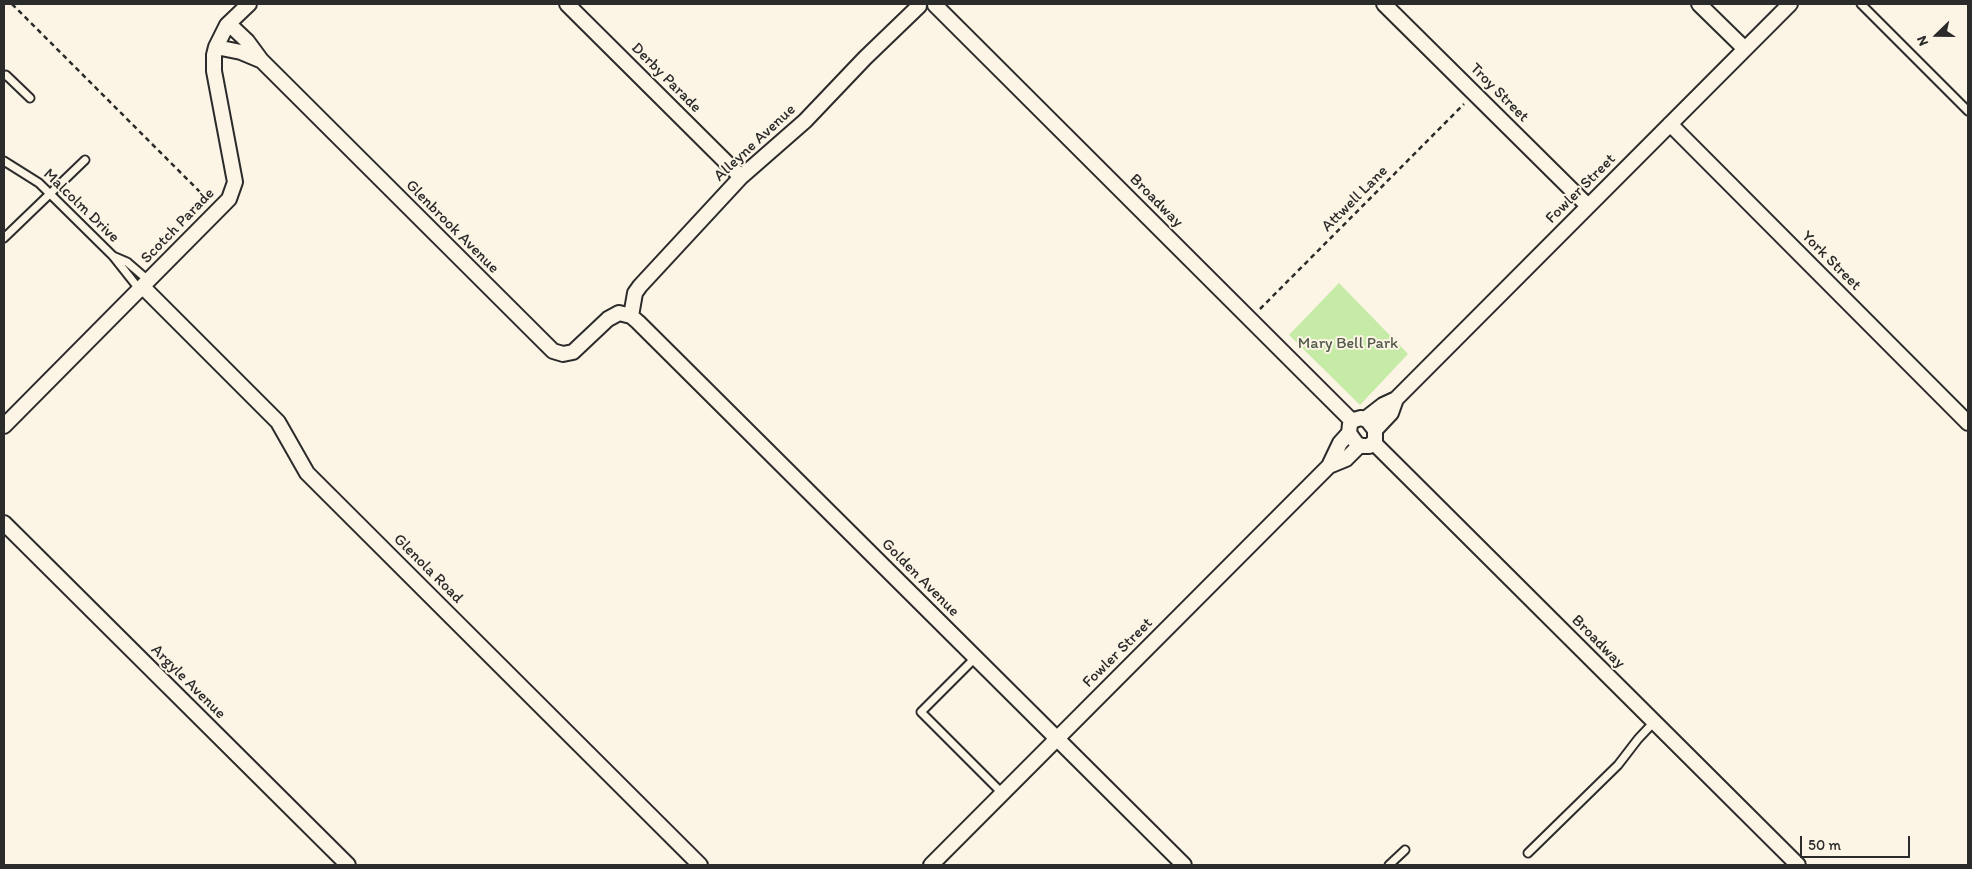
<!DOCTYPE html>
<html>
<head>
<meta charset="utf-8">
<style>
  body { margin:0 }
  #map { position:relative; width:1972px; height:869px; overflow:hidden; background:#fcf5e5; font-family:Itim,sans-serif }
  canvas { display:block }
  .frame { position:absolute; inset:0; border:5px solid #2b2b2b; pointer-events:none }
  .north { position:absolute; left:1912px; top:10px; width:50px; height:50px; -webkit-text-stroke:4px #fcf5e5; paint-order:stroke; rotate:248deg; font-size:14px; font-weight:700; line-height:20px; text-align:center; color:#2b2b2b }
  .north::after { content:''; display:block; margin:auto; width:18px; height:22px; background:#2b2b2b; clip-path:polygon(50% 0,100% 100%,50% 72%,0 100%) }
  .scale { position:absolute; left:1800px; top:836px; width:110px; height:22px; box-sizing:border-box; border:2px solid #2b2b2b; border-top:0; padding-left:6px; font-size:15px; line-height:18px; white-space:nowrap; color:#2b2b2b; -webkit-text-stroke:4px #fcf5e5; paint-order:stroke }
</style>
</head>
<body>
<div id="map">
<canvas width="1972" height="869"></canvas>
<div class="frame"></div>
<div class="north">N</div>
<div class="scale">50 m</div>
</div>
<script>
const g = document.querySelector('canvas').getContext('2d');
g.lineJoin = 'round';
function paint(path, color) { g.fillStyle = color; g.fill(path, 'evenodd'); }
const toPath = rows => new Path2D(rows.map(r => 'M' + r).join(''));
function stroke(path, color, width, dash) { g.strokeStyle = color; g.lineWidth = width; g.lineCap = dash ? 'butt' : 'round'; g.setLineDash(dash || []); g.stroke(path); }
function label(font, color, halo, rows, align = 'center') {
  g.font = font + ' Itim,sans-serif'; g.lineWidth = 4; g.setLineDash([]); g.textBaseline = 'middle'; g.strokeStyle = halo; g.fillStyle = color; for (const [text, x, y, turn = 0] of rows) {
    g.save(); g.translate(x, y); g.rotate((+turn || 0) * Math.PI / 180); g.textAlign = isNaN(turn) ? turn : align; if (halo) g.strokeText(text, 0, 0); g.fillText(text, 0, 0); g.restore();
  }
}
paint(toPath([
  [1339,283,1408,354,1360,405,1289,335]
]), '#c5eba6');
const service = toPath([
  [1861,4,1968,111],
  [4,76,6,75,30,98],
  [4,161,39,183,113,256,140,290],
  [4,238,85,160],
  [113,256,127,262,149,281],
  [975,658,921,712,1003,794],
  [1528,853,1618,765,1638,739,1654,722],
  [1389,865,1405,850]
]);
const minor = toPath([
  [567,4,741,177],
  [1384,4,1588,206],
  [1699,4,1745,49],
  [935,5,1352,421],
  [229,24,247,41,261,60,553,351,563,354,573,352,608,319,619,313,631,316,638,322,1184,865],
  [216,47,241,52,260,60],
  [1670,124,1968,423],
  [143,287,278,422,307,473,700,865],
  [631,316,635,293,640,286,741,177,805,121,865,58,919,6],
  [1361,418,1367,420,1375,430,1375,441,1369,446,1362,446,1357,444,1349,433,1350,424,1354,420,1361,418],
  [1365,419,1383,405,1396,399],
  [4,426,229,199,235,182,214,71,214,55,216,47,227,25,249,4],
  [1375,430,1391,413,1396,399,1790,4],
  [1374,443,1798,865],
  [1329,466,1346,459,1359,446],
  [4,523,348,865],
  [931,865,1329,466,1340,443,1349,433]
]);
stroke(service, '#2b2b2b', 11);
stroke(minor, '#2b2b2b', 18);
stroke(toPath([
  [12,4,209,201],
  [1260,309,1464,104]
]), '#2b2b2b', 2.5, [5, 4]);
stroke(service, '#fcf5e5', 7);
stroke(minor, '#fcf5e5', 14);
label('16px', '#2b2b2b', '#fcf5e5', [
  ["Derby Parade",666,78,45],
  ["Troy Street",1499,93,45],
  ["Alleyne Avenue",755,143,-43],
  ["Fowler Street",1581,189,-45],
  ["Attwell Lane",1355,199,-45],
  ["Broadway",1156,201,45],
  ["Malcolm Drive",81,206,44],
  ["Scotch Parade",178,226,-46],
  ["Glenbrook Avenue",452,227,45],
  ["York Street",1831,261,45],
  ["Glenola Road",428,569,45],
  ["Golden Avenue",920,578,45],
  ["Broadway",1598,642,45],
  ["Fowler Street",1118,653,-45],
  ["Argyle Avenue",188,682,45]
]);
label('16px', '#525b4a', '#fcf5e5', [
  ["Mary Bell Park",1348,344]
]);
</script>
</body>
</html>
